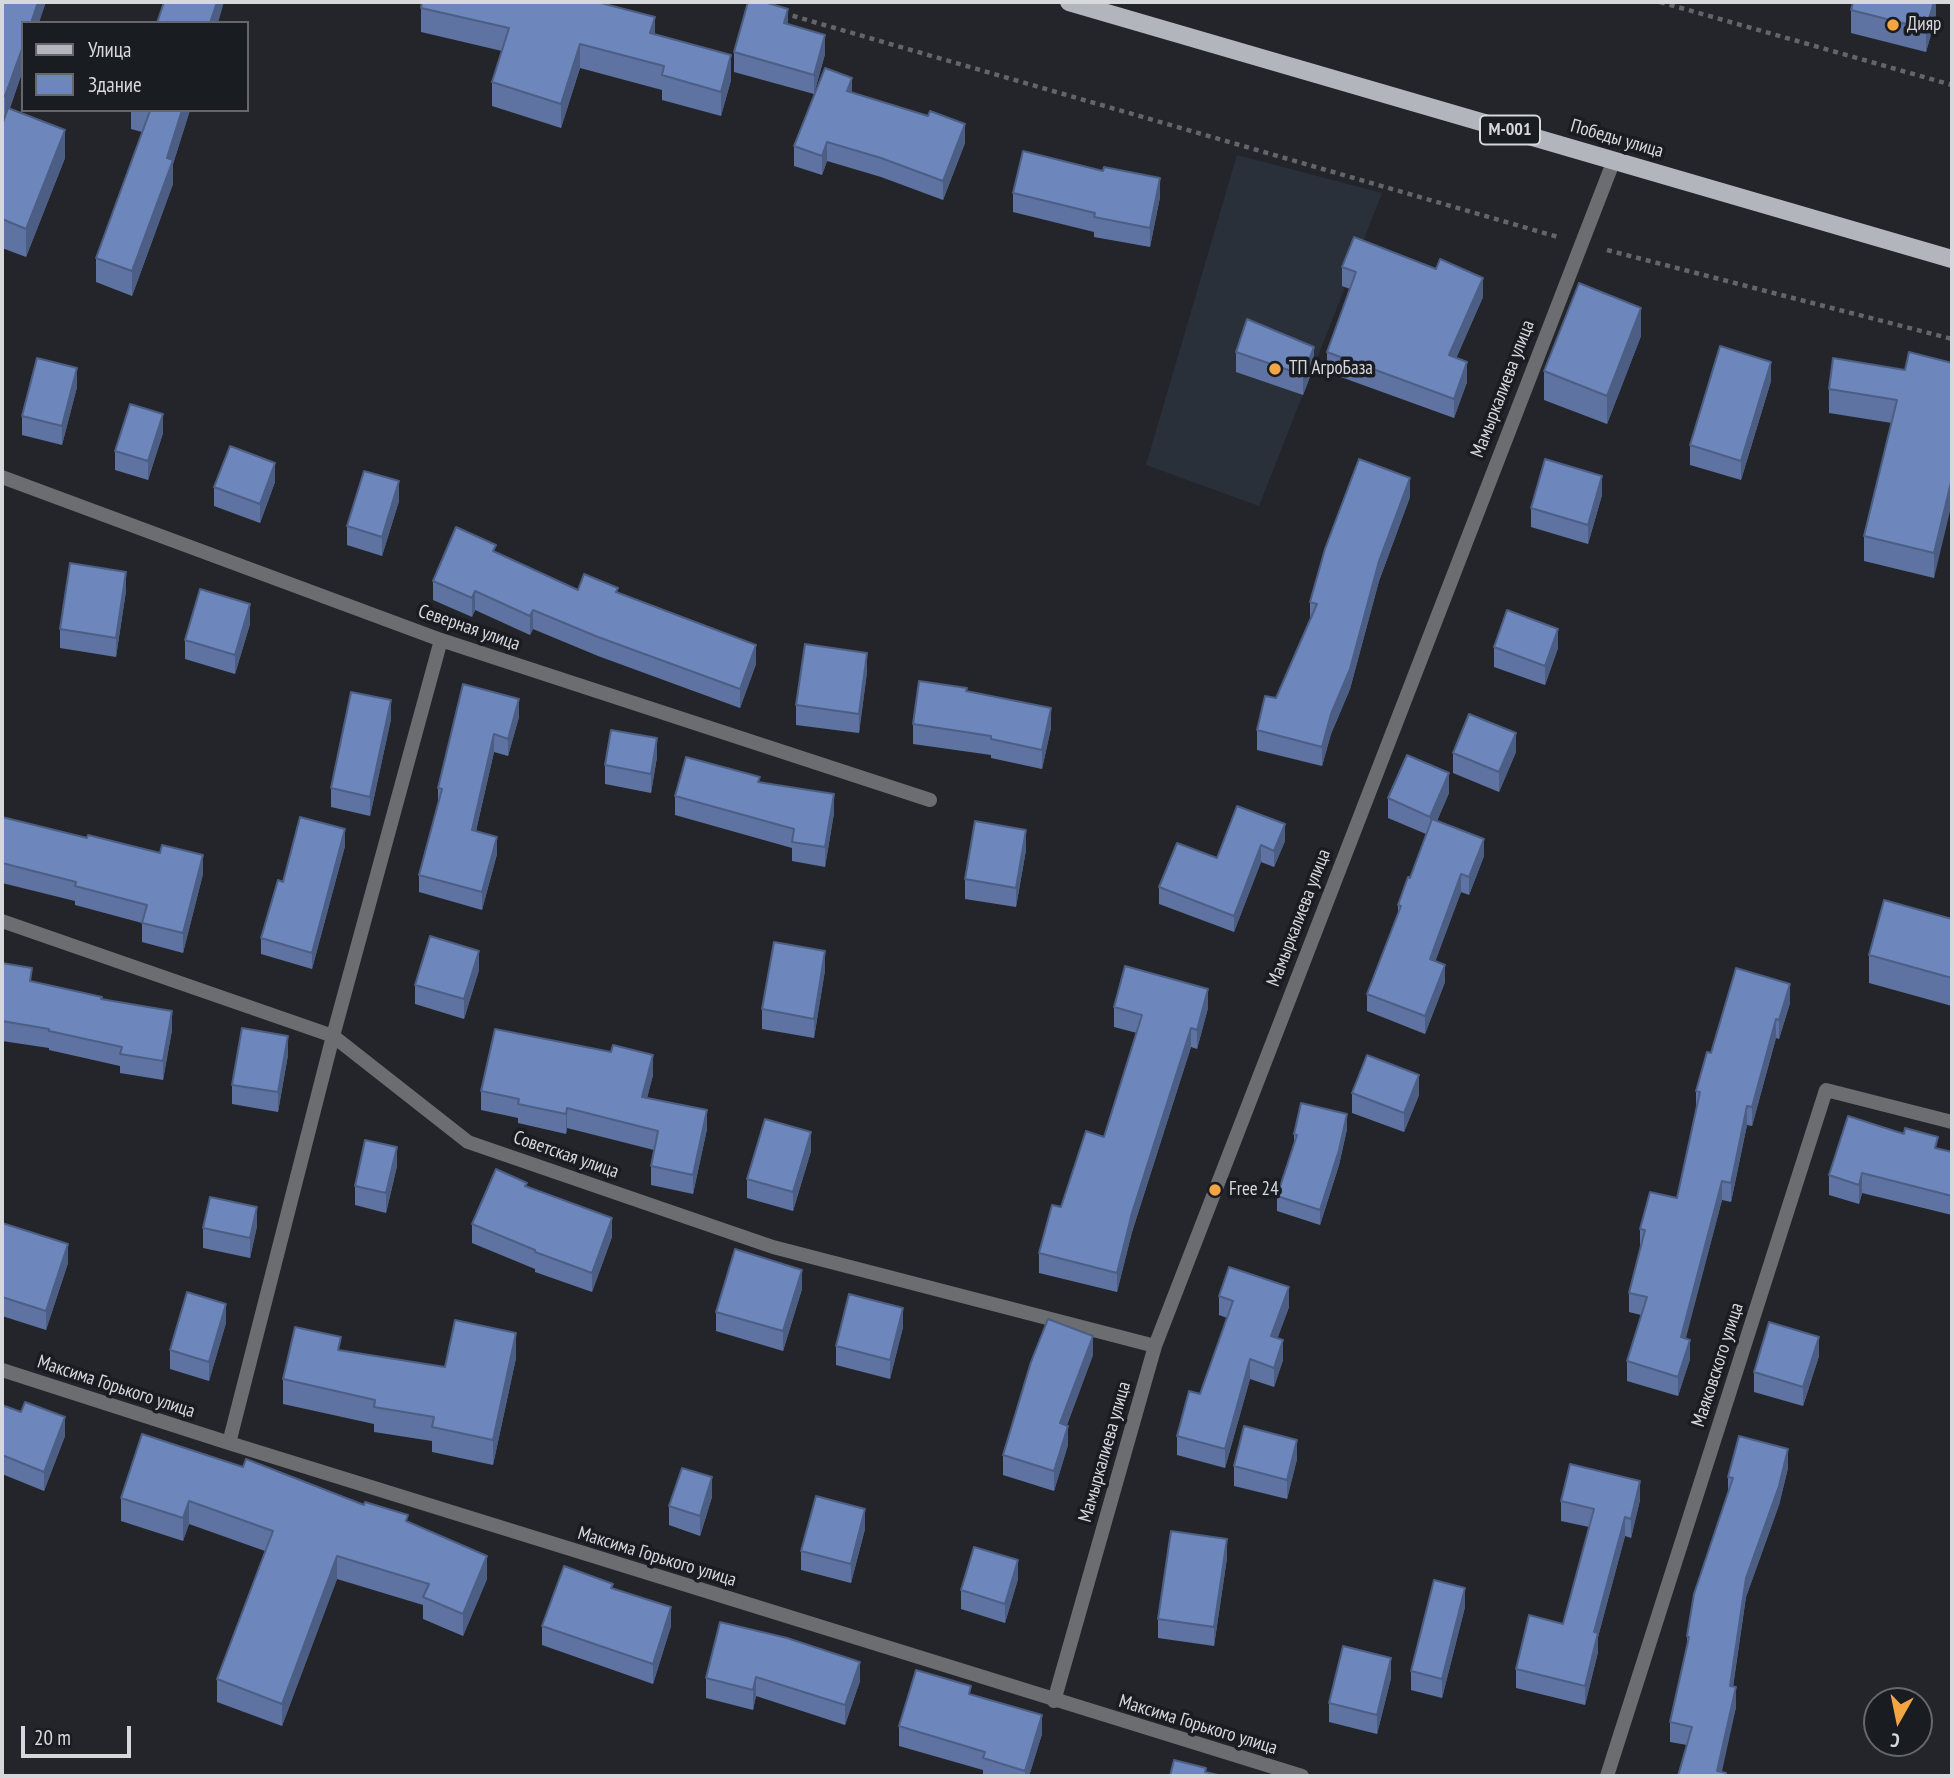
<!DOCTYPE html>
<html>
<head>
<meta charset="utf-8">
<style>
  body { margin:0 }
  #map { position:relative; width:1954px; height:1778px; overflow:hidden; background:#23252b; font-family:"PT Sans Narrow",sans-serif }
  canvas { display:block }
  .frame { position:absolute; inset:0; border:4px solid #d6d8dc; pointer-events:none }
  .legend { position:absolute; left:21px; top:21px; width:228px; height:91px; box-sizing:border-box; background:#191c21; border:2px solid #65676c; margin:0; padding:9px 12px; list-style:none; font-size:21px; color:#d6d8dc }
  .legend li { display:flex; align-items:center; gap:14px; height:35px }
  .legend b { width:35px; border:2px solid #65676c }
  .north { position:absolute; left:1863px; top:1687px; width:70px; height:70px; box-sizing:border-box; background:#191c21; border:2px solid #65676c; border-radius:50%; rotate:189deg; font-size:19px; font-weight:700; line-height:28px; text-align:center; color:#d6d8dc }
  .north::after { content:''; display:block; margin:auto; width:24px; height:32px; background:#f3a443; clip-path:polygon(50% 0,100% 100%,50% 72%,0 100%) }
  .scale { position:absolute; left:21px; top:1726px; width:110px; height:32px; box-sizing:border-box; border:4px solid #d6d8dc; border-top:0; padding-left:9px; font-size:21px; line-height:24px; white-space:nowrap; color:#d6d8dc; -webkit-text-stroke:5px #191c21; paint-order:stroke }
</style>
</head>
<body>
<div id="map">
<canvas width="1954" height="1778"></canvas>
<div class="frame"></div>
<ul class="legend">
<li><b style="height:9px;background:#b2b5bb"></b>Улица</li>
<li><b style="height:19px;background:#6d86bb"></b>Здание</li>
</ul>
<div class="north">С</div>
<div class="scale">20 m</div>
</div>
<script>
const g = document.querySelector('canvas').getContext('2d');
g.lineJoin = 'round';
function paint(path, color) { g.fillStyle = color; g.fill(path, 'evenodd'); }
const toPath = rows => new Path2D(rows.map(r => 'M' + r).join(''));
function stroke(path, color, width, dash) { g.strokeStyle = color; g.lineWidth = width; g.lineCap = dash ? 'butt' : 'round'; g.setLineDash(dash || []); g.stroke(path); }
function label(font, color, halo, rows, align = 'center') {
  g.font = font + ' "PT Sans Narrow",sans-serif'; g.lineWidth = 7; g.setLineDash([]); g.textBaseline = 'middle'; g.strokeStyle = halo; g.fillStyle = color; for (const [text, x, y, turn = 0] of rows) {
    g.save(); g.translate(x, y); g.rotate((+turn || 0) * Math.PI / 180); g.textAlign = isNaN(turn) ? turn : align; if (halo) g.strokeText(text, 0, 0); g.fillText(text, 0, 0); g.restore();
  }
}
paint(toPath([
  [1237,155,1382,193,1259,506,1146,465]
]), '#2a303a');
stroke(toPath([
  [1660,2,1952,85],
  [783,13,1558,237],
  [1607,250,1952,339]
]), '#63656a', 4.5, [5, 5]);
stroke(toPath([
  [2,477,441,640,930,800],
  [2,921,333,1036,468,1142,773,1247,1155,1346],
  [2,1370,229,1443,1302,1776],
  [229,1443,333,1036,441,640],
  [1054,1701,1155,1346,1614,160],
  [1607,1776,1826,1090,1952,1122]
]), '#6b6d70', 14);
stroke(toPath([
  [1069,2,1952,259]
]), '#b2b5bb', 18);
paint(toPath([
  [1936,2,1936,17,1926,52,1851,33,1851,10],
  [2,6,23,23,23,70,10,108,65,158,26,257,2,248,2,125,4,120,2,119],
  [421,8,655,35,731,80,721,116,662,100,662,90,580,68,561,128,492,106,492,82,502,51,421,32],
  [788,25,825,54,814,94,734,72,734,52],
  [852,93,965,143,943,200,881,177,827,161,822,175,794,166,794,146],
  [131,110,190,110,173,164,173,184,132,296,96,282,96,258,142,132,131,129],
  [1013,193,1160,197,1150,247,1094,237,1094,232,1013,212],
  [1342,267,1483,297,1456,358,1467,382,1454,418,1327,372,1327,352,1350,289,1342,286],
  [1641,336,1607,424,1544,400,1544,371],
  [1236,352,1314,366,1303,395,1236,372],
  [1952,363,1934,578,1864,561,1864,536,1892,423,1829,413,1829,389,1905,370],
  [1771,381,1741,480,1690,465,1690,445],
  [77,387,62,445,22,435,22,416],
  [163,433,148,480,115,470,115,451],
  [275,482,260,523,214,506,214,487],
  [1602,495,1588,544,1531,527,1531,508],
  [1410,497,1379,581,1350,689,1331,734,1322,766,1257,750,1257,730,1276,698,1310,620,1310,602],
  [399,501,382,556,347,545,347,526],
  [496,552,578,590,618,593,756,664,740,708,598,656,533,629,530,635,475,610,472,617,433,600,433,581],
  [126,591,116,657,60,648,60,629],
  [250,624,235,674,185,659,185,640],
  [1494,647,1558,648,1545,685,1494,667],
  [867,672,859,733,796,725,796,705],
  [463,684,519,717,508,756,494,752,476,831,497,854,482,910,419,892,419,875,438,804,438,788],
  [967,691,1051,728,1042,769,991,758,991,755,913,744,913,724],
  [391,719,370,816,331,807,331,788],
  [1516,752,1499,792,1453,773,1453,753],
  [657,757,651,793,605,784,605,765],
  [760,782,834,813,825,867,792,861,792,848,675,815,675,796],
  [1449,793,1437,821,1484,856,1469,895,1461,892,1435,961,1445,982,1425,1034,1367,1011,1367,994,1398,915,1398,905,1410,878,1426,834,1388,818,1388,798],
  [1237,806,1285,841,1274,867,1261,862,1234,932,1159,904,1159,887,1217,858],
  [2,817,203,874,183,953,142,942,142,923,75,905,75,901,2,883],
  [345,846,312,969,261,954,261,938,283,882],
  [1026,850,1016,907,965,899,965,879],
  [1952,919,1952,1006,1869,983,1869,955],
  [2,963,32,982,102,999,172,1030,163,1080,120,1073,120,1066,49,1050,49,1048,2,1041],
  [479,970,464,1019,415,1004,415,985],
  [825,970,814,1038,762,1029,762,1009],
  [1790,1003,1779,1039,1776,1038,1752,1126,1747,1125,1731,1202,1722,1200,1685,1339,1690,1359,1678,1396,1627,1381,1627,1361,1641,1315,1629,1312,1629,1293,1640,1249,1640,1229,1677,1198,1696,1108,1696,1091,1711,1053],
  [1114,1007,1208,1008,1197,1049,1191,1047,1132,1232,1117,1292,1039,1273,1039,1253,1061,1207,1104,1137,1137,1033,1114,1027],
  [288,1055,278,1112,232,1104,232,1085],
  [653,1075,647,1098,707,1129,693,1194,651,1185,651,1166,654,1150,567,1128,566,1134,518,1123,518,1118,481,1110,481,1091],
  [1352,1093,1419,1095,1404,1132,1352,1113],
  [1347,1129,1339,1165,1320,1225,1277,1211,1277,1196,1294,1144,1294,1134],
  [1938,1148,1952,1152,1952,1215,1862,1193,1859,1204,1829,1195,1829,1175],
  [811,1151,793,1211,747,1198,747,1179],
  [397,1166,386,1213,355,1205,355,1186],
  [527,1187,612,1237,592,1292,535,1272,535,1269,472,1243,472,1224],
  [2,1223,68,1263,46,1330,2,1316],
  [257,1226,250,1258,203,1248,203,1228],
  [802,1289,783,1351,716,1331,716,1312],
  [1219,1296,1289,1307,1277,1339,1283,1360,1274,1387,1250,1379,1225,1468,1177,1455,1177,1436,1200,1394,1227,1318,1219,1315],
  [226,1323,209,1381,170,1369,170,1350],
  [903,1327,890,1379,836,1365,836,1346],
  [341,1350,445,1367,516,1358,493,1465,432,1452,432,1441,374,1432,374,1424,283,1404,283,1379],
  [1093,1355,1067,1425,1068,1445,1054,1491,1003,1475,1003,1455],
  [1819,1356,1803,1406,1754,1392,1754,1372],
  [2,1405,65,1436,44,1491,2,1474],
  [142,1434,408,1522,487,1579,463,1636,423,1619,423,1605,337,1579,282,1726,217,1702,217,1679,265,1551,189,1524,183,1541,121,1521,121,1498],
  [1297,1459,1287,1499,1234,1486,1234,1466],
  [1788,1468,1779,1505,1746,1597,1733,1687,1736,1707,1721,1772,1726,1776,1687,1745,1670,1742,1670,1722,1687,1645,1687,1636,1728,1493,1728,1477],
  [712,1497,700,1536,669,1525,669,1506],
  [1640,1500,1631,1538,1625,1536,1598,1637,1598,1652,1585,1705,1516,1688,1516,1669,1563,1624,1589,1527,1561,1521,1561,1501],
  [865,1529,851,1583,801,1570,801,1551],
  [1227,1558,1214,1646,1158,1638,1158,1619],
  [1018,1579,1005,1623,961,1609,961,1590],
  [613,1589,671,1626,653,1684,542,1645,542,1626],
  [1465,1607,1442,1698,1411,1690,1411,1671],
  [720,1622,860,1681,845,1725,756,1696,753,1710,706,1698,706,1678],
  [1391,1678,1377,1734,1329,1722,1329,1703],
  [971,1694,1042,1734,1029,1776,983,1776,983,1770,899,1746,899,1726]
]), '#5e73a1');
paint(toPath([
  [38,2,46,2,39,23,31,23],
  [217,2,224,2,218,23,210,23],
  [1934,2,1936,2,1936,17,1926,52,1926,29],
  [788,9,788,28,784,23],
  [655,17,655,42,650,33],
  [825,35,825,54,814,94,814,75],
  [580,44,580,68,561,128,561,104],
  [23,46,23,70,5,120,5,96],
  [731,55,731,80,721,116,721,92],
  [852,78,852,97,847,91],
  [182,110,190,110,173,164,173,184,132,296,132,271],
  [965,124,965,143,943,200,943,181],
  [65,130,65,158,26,257,26,229],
  [827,142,827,161,822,175,822,156],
  [1160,178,1160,197,1150,247,1150,228],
  [1483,278,1483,297,1449,375,1449,355],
  [1641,308,1641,336,1607,424,1607,396],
  [1314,347,1314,366,1303,395,1303,375],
  [1467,362,1467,382,1454,418,1454,399],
  [1771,362,1771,381,1741,480,1741,461],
  [77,368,77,387,62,445,62,426],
  [163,414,163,433,148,480,148,461],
  [275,463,275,482,260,523,260,504],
  [1602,476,1602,495,1588,544,1588,525],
  [1410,478,1410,497,1379,581,1350,689,1331,734,1322,766,1322,747,1331,714,1379,561],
  [1952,478,1952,503,1934,578,1934,553],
  [399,481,399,501,382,556,382,537],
  [126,572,126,591,116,657,116,638],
  [475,591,475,610,472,617,472,598],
  [250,604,250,624,235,674,235,655],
  [533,610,533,629,530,635,530,616],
  [1558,629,1558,648,1545,685,1545,666],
  [756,645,756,664,740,708,740,689],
  [867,653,867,672,859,733,859,714],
  [519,699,519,717,508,756,508,739],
  [391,700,391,719,370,816,370,797],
  [1051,708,1051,728,1042,769,1042,750],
  [1516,733,1516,752,1499,792,1499,772],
  [494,734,494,752,472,848,472,830],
  [657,738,657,757,651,793,651,774],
  [1449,773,1449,793,1430,836,1430,817],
  [834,794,834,813,825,867,825,847],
  [1285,824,1285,841,1274,867,1274,851],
  [345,829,345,846,312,969,312,953],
  [1026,830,1026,850,1016,907,1016,888],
  [497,837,497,854,482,910,482,892],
  [1484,839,1484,856,1469,895,1469,877],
  [1261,845,1261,862,1234,932,1234,916],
  [203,855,203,874,183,953,183,933],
  [1461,874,1461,892,1430,976,1430,959],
  [479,951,479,970,464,1019,464,999],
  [825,951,825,970,814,1038,814,1019],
  [1445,965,1445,982,1425,1034,1425,1016],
  [1790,984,1790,1003,1779,1039,1779,1020],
  [1208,989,1208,1008,1197,1049,1197,1030],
  [172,1011,172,1030,163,1080,163,1061],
  [1776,1019,1776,1038,1752,1126,1752,1107],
  [1191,1028,1191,1047,1132,1232,1117,1292,1117,1273,1132,1213],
  [288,1036,288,1055,278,1112,278,1092],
  [653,1055,653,1075,642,1116,642,1097],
  [1419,1075,1419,1095,1404,1132,1404,1113],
  [1747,1106,1747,1125,1731,1202,1731,1183],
  [567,1108,567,1128,566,1134,566,1114],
  [707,1110,707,1129,693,1194,693,1175],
  [1347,1114,1347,1129,1339,1165,1320,1225,1320,1210],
  [811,1132,811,1151,793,1211,793,1192],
  [397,1147,397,1166,386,1213,386,1193],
  [1862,1173,1862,1193,1859,1204,1859,1185],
  [1722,1181,1722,1200,1681,1357,1681,1337],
  [257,1207,257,1226,250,1258,250,1238],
  [612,1218,612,1237,592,1292,592,1273],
  [68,1244,68,1263,46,1330,46,1311],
  [802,1270,802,1289,783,1351,783,1331],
  [1289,1287,1289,1307,1271,1356,1271,1336],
  [226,1304,226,1323,209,1381,209,1362],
  [903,1308,903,1327,890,1379,890,1360],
  [516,1333,516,1358,493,1465,493,1440],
  [1093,1336,1093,1355,1060,1443,1060,1423],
  [1819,1337,1819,1356,1803,1406,1803,1387],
  [1283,1340,1283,1360,1274,1387,1274,1368],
  [1690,1340,1690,1359,1678,1396,1678,1377],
  [1250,1359,1250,1379,1225,1468,1225,1449],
  [65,1417,65,1436,44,1491,44,1472],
  [1068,1426,1068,1445,1054,1491,1054,1471],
  [1297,1440,1297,1459,1287,1499,1287,1480],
  [1788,1449,1788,1468,1779,1505,1746,1597,1730,1706,1730,1686,1746,1578],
  [712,1477,712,1497,700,1536,700,1516],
  [1640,1481,1640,1500,1631,1538,1631,1519],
  [189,1501,189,1524,183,1541,183,1518],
  [865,1509,865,1529,851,1583,851,1564],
  [1625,1517,1625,1536,1598,1637,1598,1652,1585,1705,1585,1686,1594,1632],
  [1227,1539,1227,1558,1214,1646,1214,1627],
  [337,1556,337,1579,282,1726,282,1704],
  [487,1556,487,1579,463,1636,463,1614],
  [1018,1560,1018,1579,1005,1623,1005,1604],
  [1465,1588,1465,1607,1442,1698,1442,1679],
  [671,1607,671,1626,653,1684,653,1664],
  [1391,1658,1391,1678,1377,1734,1377,1715],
  [860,1662,860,1681,845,1725,845,1705],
  [756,1677,756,1696,753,1710,753,1690],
  [1736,1687,1736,1707,1721,1776,1717,1771],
  [1042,1715,1042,1734,1029,1776,1025,1776,1025,1771]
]), '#4c5e83');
const building = toPath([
  [3,2,38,2,31,23,23,23,23,46,5,96,2,95,2,6,3,2],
  [164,2,217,2,210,23,157,23,164,2],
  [422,2,597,2,655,17,650,33,731,55,721,92,662,75,664,66,580,44,561,104,492,82,509,28,421,8,422,2],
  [748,2,764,2,788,9,784,23,825,35,814,75,734,52,748,2],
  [1853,2,1934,2,1926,29,1851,10,1853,2],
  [825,68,852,78,847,91,928,116,930,111,965,124,943,181,881,158,827,142,822,156,794,146,825,68],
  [8,108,65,130,26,229,2,219,2,125,8,108],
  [149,110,182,110,167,158,173,160,132,271,96,258,150,111,149,110],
  [1023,151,1103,171,1104,167,1160,178,1150,228,1094,217,1095,213,1013,193,1023,151],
  [1354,237,1436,269,1440,259,1483,278,1449,355,1467,362,1454,399,1327,352,1356,272,1342,267,1354,237],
  [1579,283,1641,308,1607,396,1544,371,1579,283],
  [1247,319,1314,347,1303,375,1236,352,1247,319],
  [1720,346,1771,362,1741,461,1690,445,1720,346],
  [1909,352,1952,363,1952,478,1934,553,1864,536,1897,400,1829,389,1833,358,1905,370,1909,352],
  [37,358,77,368,62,426,22,416,37,358],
  [130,404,163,414,148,461,115,451,130,404],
  [230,446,275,463,260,504,214,487,230,446],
  [1359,459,1410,478,1379,561,1350,669,1331,714,1322,747,1257,730,1265,696,1276,698,1317,604,1310,602,1325,549,1359,459],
  [1545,459,1602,476,1588,525,1531,508,1545,459],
  [364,471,399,481,382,537,347,526,364,471],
  [456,527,496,545,493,551,578,590,584,574,618,588,616,592,756,645,740,689,598,637,533,610,530,616,475,591,472,598,433,581,456,527],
  [70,563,126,572,116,638,60,629,70,563],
  [200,589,250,604,235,655,185,640,200,589],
  [1507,610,1558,629,1545,666,1494,647,1507,610],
  [805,644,867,653,859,714,796,705,805,644],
  [919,681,967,688,966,691,1051,708,1042,750,991,739,991,736,913,724,919,681],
  [463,684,519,699,508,739,494,734,472,830,497,837,482,892,419,875,442,789,438,788,463,684],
  [351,692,391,700,370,797,331,788,351,692],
  [1469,714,1516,733,1499,772,1453,753,1469,714],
  [611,730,657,738,651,774,605,765,611,730],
  [1407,755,1449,773,1430,817,1388,798,1407,755],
  [686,757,760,777,758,782,834,794,825,847,792,842,794,829,675,796,686,757],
  [1237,806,1285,824,1274,851,1261,845,1234,916,1159,887,1177,843,1217,858,1237,806],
  [2,817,87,838,88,835,160,853,162,845,203,855,183,933,142,923,147,905,75,886,76,882,2,863,2,817],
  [300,817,345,829,312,953,261,938,278,880,283,882,300,817],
  [1432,819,1484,839,1469,877,1461,874,1430,959,1445,965,1425,1016,1367,994,1401,906,1398,905,1408,877,1410,878,1432,819],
  [975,821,1026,830,1016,888,965,879,975,821],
  [1884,900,1952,919,1952,978,1869,955,1884,900],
  [430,936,479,951,464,999,415,985,430,936],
  [774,942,825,951,814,1019,762,1009,774,942],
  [2,963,32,968,30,981,102,997,101,999,172,1011,163,1061,120,1054,122,1047,49,1031,49,1029,2,1021,2,963],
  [1125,966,1208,989,1197,1030,1191,1028,1132,1213,1117,1273,1039,1253,1052,1205,1061,1207,1086,1131,1104,1137,1142,1015,1114,1007,1125,966],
  [1736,968,1790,984,1779,1020,1776,1019,1752,1107,1747,1106,1731,1183,1722,1181,1681,1337,1690,1340,1678,1377,1627,1361,1647,1297,1629,1293,1645,1230,1640,1229,1650,1192,1677,1198,1700,1092,1696,1091,1707,1052,1711,1053,1736,968],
  [242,1028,288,1036,278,1092,232,1085,242,1028],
  [495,1029,611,1052,613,1045,653,1055,642,1097,707,1110,693,1175,651,1166,658,1131,567,1108,566,1114,518,1104,519,1099,481,1091,495,1029],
  [1367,1055,1419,1075,1404,1113,1352,1093,1367,1055],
  [1301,1103,1347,1114,1339,1150,1320,1210,1277,1196,1297,1135,1294,1134,1301,1103],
  [1848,1116,1904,1134,1905,1128,1938,1137,1935,1148,1952,1152,1952,1196,1862,1173,1859,1185,1829,1175,1848,1116],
  [765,1119,811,1132,793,1192,747,1179,765,1119],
  [365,1140,397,1147,386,1193,355,1186,365,1140],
  [496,1169,527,1183,525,1186,612,1218,592,1273,535,1252,535,1250,472,1224,496,1169],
  [210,1197,257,1207,250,1238,203,1228,210,1197],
  [2,1223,68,1244,46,1311,2,1297,2,1223],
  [735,1249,802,1270,783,1331,716,1312,735,1249],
  [1229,1267,1289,1287,1271,1336,1283,1340,1274,1368,1250,1359,1225,1449,1177,1436,1189,1391,1200,1394,1233,1301,1219,1296,1229,1267],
  [187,1292,226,1304,209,1362,170,1350,187,1292],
  [849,1294,903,1308,890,1360,836,1346,849,1294],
  [1048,1319,1093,1336,1060,1423,1068,1426,1054,1471,1003,1455,1031,1362,1048,1319],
  [455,1320,516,1333,493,1440,432,1427,434,1417,374,1407,375,1400,283,1379,295,1327,341,1337,338,1350,445,1367,455,1320],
  [1769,1322,1819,1337,1803,1387,1754,1372,1769,1322],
  [25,1402,65,1417,44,1472,2,1455,2,1405,21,1412,25,1402],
  [1244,1426,1297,1440,1287,1480,1234,1466,1244,1426],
  [142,1434,243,1467,246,1459,364,1505,365,1502,408,1515,406,1521,487,1556,463,1614,423,1597,429,1584,337,1556,282,1704,217,1679,273,1531,189,1501,183,1518,121,1498,142,1434],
  [1739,1436,1788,1449,1779,1486,1746,1578,1730,1686,1736,1687,1717,1771,1726,1773,1725,1776,1678,1776,1692,1727,1670,1722,1689,1637,1687,1636,1694,1594,1733,1478,1728,1477,1739,1436],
  [1570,1464,1640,1481,1631,1519,1625,1517,1594,1632,1598,1633,1585,1686,1516,1669,1529,1615,1563,1624,1594,1509,1561,1501,1570,1464],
  [682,1468,712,1477,700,1516,669,1506,682,1468],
  [816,1496,865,1509,851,1564,801,1551,816,1496],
  [1171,1531,1227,1539,1214,1627,1158,1619,1171,1531],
  [974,1547,1018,1560,1005,1604,961,1590,974,1547],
  [564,1566,613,1584,611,1588,671,1607,653,1664,542,1626,564,1566],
  [1434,1580,1465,1588,1442,1679,1411,1671,1434,1580],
  [720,1622,787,1638,860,1662,845,1705,756,1677,753,1690,706,1678,720,1622],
  [1343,1646,1391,1658,1377,1715,1329,1703,1343,1646],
  [916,1670,971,1686,969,1694,1042,1715,1025,1771,983,1758,985,1752,899,1726,916,1670],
  [1174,1760,1206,1768,1205,1772,1222,1776,1170,1776,1174,1760]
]);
paint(building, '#6d86bb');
stroke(building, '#4c5e83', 2);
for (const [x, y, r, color] of [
  [1893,25,7,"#f3a443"],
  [1275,369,7,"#f3a443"],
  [1215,1190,7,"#f3a443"]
]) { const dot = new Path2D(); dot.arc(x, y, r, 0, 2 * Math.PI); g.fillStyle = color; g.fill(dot); stroke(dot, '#191c21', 2.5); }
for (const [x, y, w] of [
  [1510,130,60]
]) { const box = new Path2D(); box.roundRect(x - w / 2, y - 14.5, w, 29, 5); g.fillStyle = '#191c21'; g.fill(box); stroke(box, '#d6d8dc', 2); }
label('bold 18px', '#d6d8dc', null, [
  ["М-001",1510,130]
]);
label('19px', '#d6d8dc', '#191c21', [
  ["Дияр",1907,25],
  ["ТП АгроБаза",1289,369],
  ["Free 24",1229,1190]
], 'left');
label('19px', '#d6d8dc', '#191c21', [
  ["Победы улица",1617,139,16],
  ["Мамыркалиева улица",1503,389,-69],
  ["Северная улица",469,628,19],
  ["Мамыркалиева улица",1299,918,-69],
  ["Советская улица",566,1155,19],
  ["Маяковского улица",1718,1365,-72],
  ["Максима Горького улица",116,1387,18],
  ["Мамыркалиева улица",1105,1452,-74],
  ["Максима Горького улица",657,1557,17],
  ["Максима Горького улица",1198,1725,17]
]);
</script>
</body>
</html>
